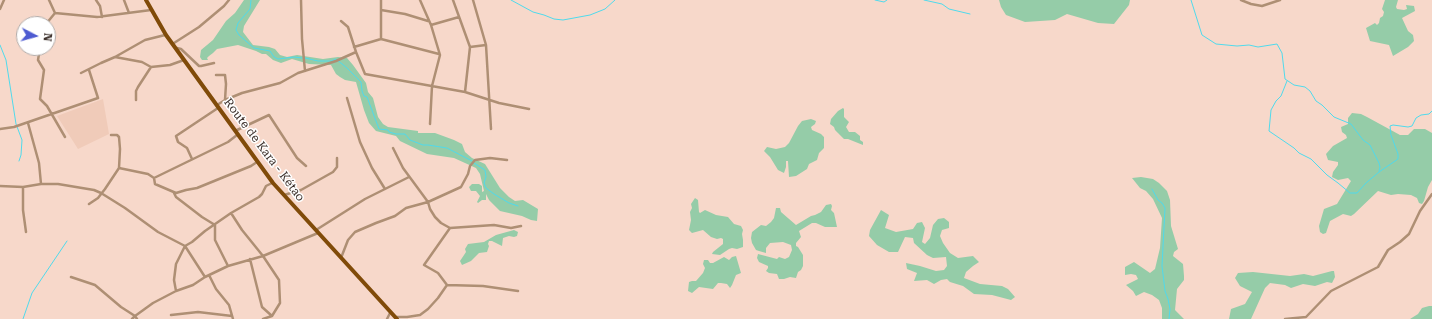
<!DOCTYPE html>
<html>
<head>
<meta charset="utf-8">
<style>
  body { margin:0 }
  #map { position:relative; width:1432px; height:319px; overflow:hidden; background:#f7d8ca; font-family:"Roboto Serif",serif }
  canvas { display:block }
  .north { position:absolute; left:16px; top:16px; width:40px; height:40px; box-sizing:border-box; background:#fff; border:1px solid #b1acaa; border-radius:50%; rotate:96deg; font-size:11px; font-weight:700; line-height:16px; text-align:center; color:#3c302b }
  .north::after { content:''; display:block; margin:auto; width:14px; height:18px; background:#4e5bd1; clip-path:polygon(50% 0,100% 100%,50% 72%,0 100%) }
</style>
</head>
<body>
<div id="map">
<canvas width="1432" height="319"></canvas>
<div class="north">N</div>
</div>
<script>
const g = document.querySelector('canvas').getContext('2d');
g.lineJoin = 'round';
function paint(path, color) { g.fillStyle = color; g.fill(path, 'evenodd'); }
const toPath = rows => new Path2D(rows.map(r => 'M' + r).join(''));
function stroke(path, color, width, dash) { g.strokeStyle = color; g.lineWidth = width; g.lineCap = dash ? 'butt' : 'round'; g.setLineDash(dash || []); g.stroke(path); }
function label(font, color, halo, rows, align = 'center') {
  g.font = font + ' "Roboto Serif",serif'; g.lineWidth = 3; g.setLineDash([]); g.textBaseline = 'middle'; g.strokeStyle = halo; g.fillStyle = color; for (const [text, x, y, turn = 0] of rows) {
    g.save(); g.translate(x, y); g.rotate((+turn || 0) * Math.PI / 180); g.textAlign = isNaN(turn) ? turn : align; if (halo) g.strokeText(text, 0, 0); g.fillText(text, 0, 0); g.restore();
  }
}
paint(toPath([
  [103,99,109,134,78,149,57,116]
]), '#f0cbb9');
paint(toPath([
  [244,0,260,0,244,26,243,32,253,45,269,47,275,49,280,55,287,57,297,55,323,59,338,57,347,58,353,65,366,83,368,92,373,98,378,117,383,124,388,127,418,131,418,133,435,133,454,140,462,144,465,152,472,158,485,164,500,188,509,197,515,201,523,200,538,209,537,221,531,220,522,216,500,211,489,200,486,194,486,200,482,200,478,203,477,202,480,196,476,191,471,191,469,187,472,184,479,184,482,186,482,192,484,191,480,174,476,168,454,158,427,154,400,141,396,136,376,131,369,123,364,110,356,82,345,80,340,77,336,74,331,65,309,64,292,59,281,63,273,60,266,54,262,54,256,51,238,45,217,49,213,53,209,56,207,58,208,60,202,60,200,57,201,50,213,40,226,21,235,13],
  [999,0,1130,0,1129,5,1114,24,1098,23,1067,14,1055,20,1025,22,1006,15,1001,7],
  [1385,0,1398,0,1396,7,1397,9,1404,10,1407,9,1406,5,1414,6,1415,11,1402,18,1408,31,1413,35,1414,41,1408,47,1393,56,1389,45,1370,41,1366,28,1375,23,1377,25,1379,23,1380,18,1383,16,1384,12,1382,9],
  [843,108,844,109,844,117,849,122,846,127,849,132,855,132,860,136,860,140,863,142,863,145,848,139,844,139,835,130,834,127,830,124,831,119,838,111],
  [1352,113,1361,114,1367,117,1400,135,1408,135,1414,129,1425,129,1432,133,1432,180,1428,187,1424,201,1422,204,1419,203,1417,198,1411,195,1398,194,1391,195,1378,191,1354,214,1351,216,1343,214,1330,221,1326,233,1323,234,1320,232,1319,226,1324,209,1337,204,1351,181,1348,178,1338,180,1332,177,1333,172,1338,165,1338,162,1328,160,1326,154,1333,146,1347,138,1346,135,1342,132,1341,127,1348,124,1348,118],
  [811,119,816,121,815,124,811,127,812,130,821,134,824,137,824,148,819,153,817,160,809,164,807,169,796,176,789,177,788,161,786,161,786,167,784,173,778,170,770,157,764,151,767,147,776,149,785,147,789,143,798,126,802,121],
  [1141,177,1153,179,1159,183,1167,191,1170,200,1171,226,1178,249,1174,252,1173,256,1183,264,1184,276,1184,280,1177,289,1175,310,1184,319,1162,319,1162,308,1159,300,1152,295,1144,292,1136,296,1133,291,1126,285,1138,279,1136,275,1131,274,1125,275,1125,267,1134,262,1150,273,1155,269,1160,248,1162,218,1153,199,1146,191,1140,188,1132,178],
  [695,198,698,200,699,212,700,213,705,210,716,215,728,217,734,224,741,226,743,230,742,234,743,240,743,247,737,249,732,248,729,249,720,255,712,254,713,252,723,244,723,239,721,238,717,239,711,237,703,230,692,233,689,230,691,220,690,212,692,208,691,204],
  [831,204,832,206,831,210,834,213,837,227,825,227,816,223,812,223,799,231,801,237,796,243,796,246,798,247,803,255,803,266,801,270,798,272,796,278,790,277,784,279,779,279,777,274,769,273,766,271,768,268,768,266,759,262,757,258,758,254,777,259,779,257,785,259,789,257,792,250,791,245,783,242,770,243,766,248,766,253,759,251,756,250,752,243,751,238,752,232,761,225,766,226,771,222,774,218,776,208,780,208,781,212,796,225,811,216,815,215,821,212,826,205],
  [881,210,889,215,885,228,896,232,913,229,917,223,922,222,925,228,922,242,925,244,930,238,933,225,938,219,944,218,949,222,949,228,942,230,940,236,943,243,950,253,958,258,973,256,979,262,973,266,966,272,964,278,980,284,1002,286,1008,289,1015,297,1011,300,992,295,974,294,963,286,950,282,947,279,941,280,934,284,927,280,914,281,917,273,907,269,906,263,920,266,936,271,944,270,947,266,946,257,933,258,927,255,914,243,913,238,905,237,898,252,889,252,877,245,869,236,870,230],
  [514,230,518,232,517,236,514,237,509,236,503,238,502,246,492,241,489,241,488,244,489,246,487,252,479,253,471,261,462,265,460,261,466,252,465,249,468,244,484,242,496,235],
  [736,256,741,273,736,275,732,285,730,288,727,284,721,283,718,283,713,289,699,287,692,293,688,291,689,282,692,281,696,281,703,273,705,268,703,264,704,260,708,260,710,263,713,263,724,257,729,260,732,257],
  [1332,271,1334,271,1335,277,1332,283,1327,282,1315,286,1303,284,1291,288,1285,285,1270,283,1265,288,1251,319,1229,319,1231,309,1245,304,1252,292,1240,286,1235,278,1238,273,1253,272,1290,276,1304,274,1313,276],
  [1429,306,1432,306,1432,319,1410,319,1418,314,1422,308]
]), '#95cca8');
stroke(toPath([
  [251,0,250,9,238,23,236,30,239,35,254,48,270,51,274,57,278,59,294,57,302,58],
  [511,0,533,12,544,15,554,19,563,20,590,15,605,9,615,0],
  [875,0,884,2,887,0],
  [924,0,942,4,949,9,970,14],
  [1191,0,1202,35,1216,44,1237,46,1249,45,1258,47,1277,44,1282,53,1285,79,1294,85,1305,87,1310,91,1316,101,1322,105,1334,117,1351,124,1363,140,1370,145,1379,163,1380,167,1379,171],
  [0,45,6,60,16,124,22,140,21,155,19,161],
  [305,58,318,61,331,61,336,59,347,68,361,82,362,91,364,96,367,97,379,129,388,130,389,132,396,134,405,134,410,140,423,145,428,145,447,148,472,161],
  [1287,81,1281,96,1276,101,1271,110,1269,131,1294,148,1299,153,1311,159,1327,175,1338,183,1350,193,1357,193,1366,183,1379,172,1398,159,1398,154,1391,135,1390,126,1393,125,1408,127,1412,126,1416,118,1421,115,1429,114,1432,111],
  [474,163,485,170,486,177,484,183,486,188,494,194,509,203,518,206],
  [1152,189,1158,200,1162,203,1165,208,1162,266,1165,291,1168,299,1170,309,1169,319],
  [23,319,32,293,67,241]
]), '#4fdaec', 1);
stroke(toPath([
  [49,0,55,13],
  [96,0,100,6,102,17],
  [124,0,129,13],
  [301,0,302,39,305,71],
  [420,0,431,25,440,55,432,86,430,124],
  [453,0,470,47,465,92],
  [473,0,486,45,491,129],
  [1241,0,1251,4,1262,6,1280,0],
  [0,9,4,0],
  [381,10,405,14,428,21],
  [55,13,97,17,151,10],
  [341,21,348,27,356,52,365,74,465,92,499,103,529,109],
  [46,24,55,13],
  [431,25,459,17],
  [381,39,381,0],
  [174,43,199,27,224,6,229,0],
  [354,47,381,39,439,54],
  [470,47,486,45],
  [40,48,38,60,44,70,40,99,47,106,65,137],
  [177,48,181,49,199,66,201,66,214,63],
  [115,57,145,40,165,35],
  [81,73,101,63,115,57,142,62,151,67,170,65,184,60],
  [216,75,225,75,226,84,225,100],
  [347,98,360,142,372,168,385,189],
  [136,100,136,91,138,87,151,67],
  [217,105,225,100,242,93,280,83,298,73,336,61,356,52],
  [28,123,39,163,41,184],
  [0,129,14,127,98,98,89,70],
  [235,131,269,115,297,158,306,166],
  [111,135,117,135,119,137,120,149,119,168],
  [393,148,403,168,428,202,430,209,435,217,441,223,450,228,494,225,511,228,521,226],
  [192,159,187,148,178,142,176,136,218,108],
  [154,178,155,184,176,193,186,190,197,188,251,166,257,162],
  [0,186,23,187,41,184,58,184,94,190,101,193,125,208,158,232,185,246,192,242,205,231,231,213,259,197,262,194,266,186,272,183],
  [23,187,23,210,26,232],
  [174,193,176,197,202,217,215,225,215,240,228,266],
  [284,195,301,190,333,172,337,167,337,158],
  [89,204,98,198,105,189,119,168,148,174,154,178,228,142,237,135],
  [316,230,365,199,409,177],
  [185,246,205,277],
  [341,258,348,240,355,232,376,223,395,216,406,208,428,202,461,187,468,174,470,166,475,160,490,158,507,160],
  [250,259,262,307,272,316],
  [209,275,216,289,229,305,233,319],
  [71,277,95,285,121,307,135,316,137,319],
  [447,285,438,273,424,265,450,228],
  [447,285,483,286,518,291],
  [176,291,174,280,176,264,185,246],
  [171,315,198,312,232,316],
  [396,317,407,317,420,315,428,309,438,298,447,285],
  [132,319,135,316,153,303,176,291,193,285,205,277,228,266,263,256,242,230,231,213],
  [263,319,272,316,280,303,279,280,263,256,318,233],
  [387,319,390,313],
  [1285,319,1306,317,1331,291,1378,267,1388,250,1400,242,1409,234,1420,211,1432,194]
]), '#ae8f74', 2.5);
stroke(toPath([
  [146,0,166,35,273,183,397,319]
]), '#804b09', 4);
label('12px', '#3c302b', '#fff', [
  ["Route de Kara - Kétao",264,150,53]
]);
</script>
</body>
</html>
